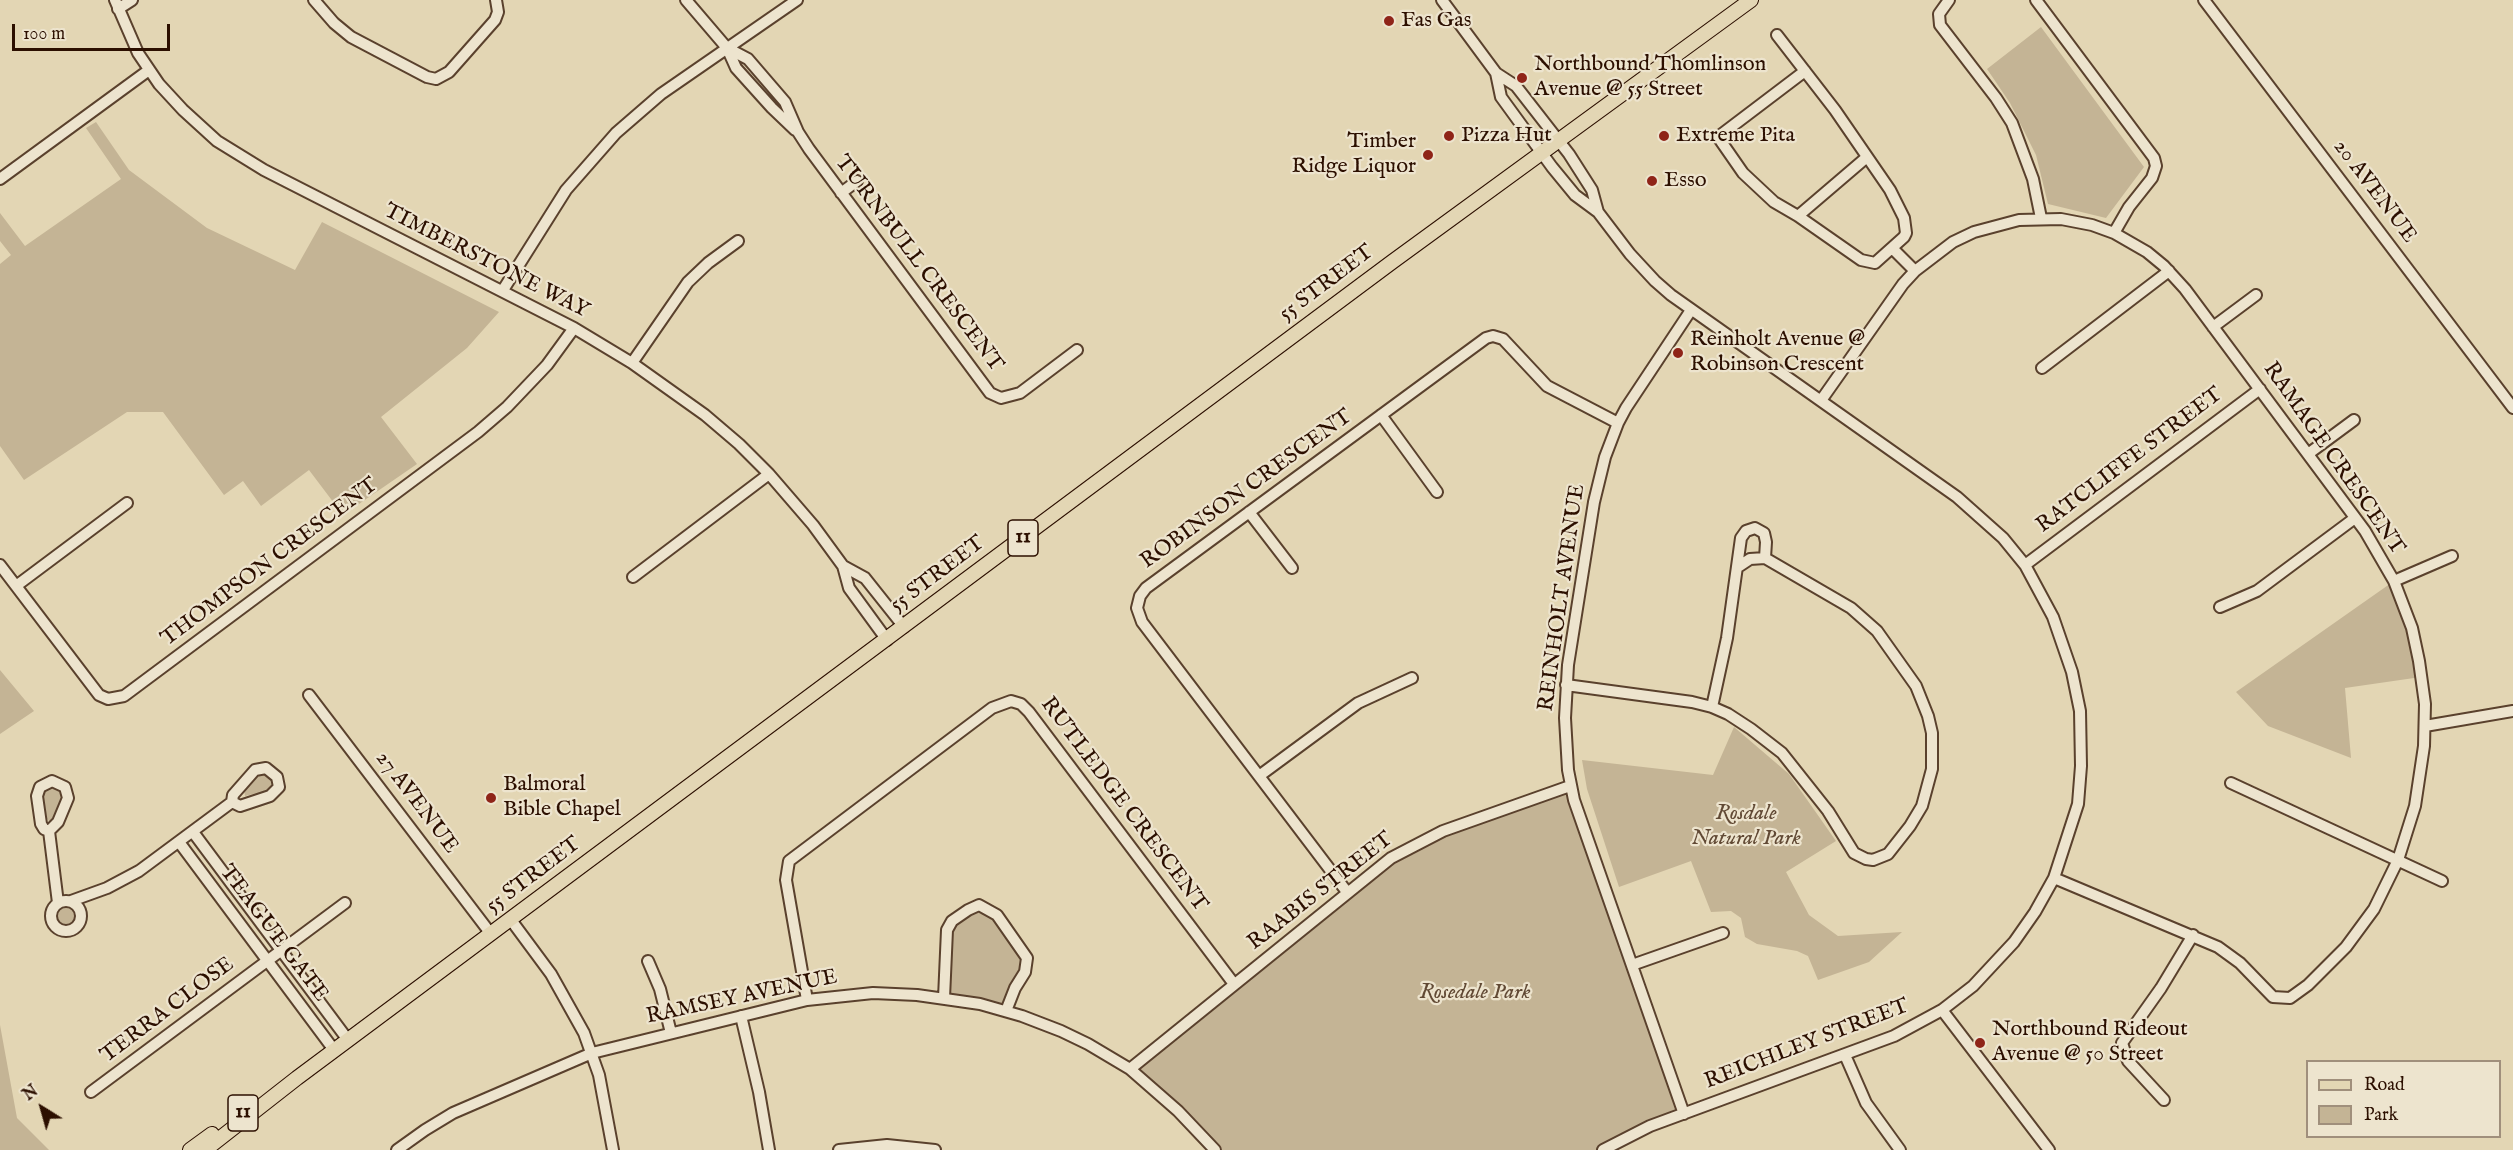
<!DOCTYPE html>
<html>
<head>
<meta charset="utf-8">
<style>
  body { margin:0 }
  #map { position:relative; width:2513px; height:1150px; overflow:hidden; background:#e3d6b4; font-family:"IM FELL English",serif }
  canvas { display:block }
  .legend { position:absolute; left:2306px; top:1060px; width:195px; height:78px; box-sizing:border-box; background:#ede4ce; border:2px solid #a08f7c; margin:0; padding:8px 10px; list-style:none; font-size:18px; color:#2c0f00 }
  .legend li { display:flex; align-items:center; gap:12px; height:30px }
  .legend b { width:30px; border:2px solid #a08f7c }
  .north { position:absolute; left:12px; top:1078px; width:60px; height:60px; -webkit-text-stroke:4px #ede4ce; paint-order:stroke; rotate:323deg; font-size:16px; font-weight:700; line-height:24px; text-align:center; color:#2c0f00 }
  .north::after { content:''; display:block; margin:auto; width:21px; height:27px; background:#2c0f00; clip-path:polygon(50% 0,100% 100%,50% 72%,0 100%) }
  .scale { position:absolute; left:12px; top:24px; width:158px; height:27px; box-sizing:border-box; border:3px solid #2c0f00; border-top:0; padding-left:8px; font-size:18px; line-height:21px; white-space:nowrap; color:#2c0f00; -webkit-text-stroke:4px #ede4ce; paint-order:stroke }
</style>
</head>
<body>
<div id="map">
<canvas width="2513" height="1150"></canvas>
<ul class="legend">
<li><b style="height:8px;background:#e3d6b4"></b>Road</li>
<li><b style="height:16px;background:#c4b495"></b>Park</li>
</ul>
<div class="north">N</div>
<div class="scale">100 m</div>
</div>
<script>
const g = document.querySelector('canvas').getContext('2d');
g.lineJoin = 'round';
function paint(path, color) { g.fillStyle = color; g.fill(path, 'evenodd'); }
const toPath = rows => new Path2D(rows.map(r => 'M' + r).join(''));
function stroke(path, color, width, dash) { g.strokeStyle = color; g.lineWidth = width; g.lineCap = dash ? 'butt' : 'round'; g.setLineDash(dash || []); g.stroke(path); }
function label(font, color, halo, rows, align = 'center') {
  g.font = font + ' "IM FELL English",serif'; g.lineWidth = 4.5; g.setLineDash([]); g.textBaseline = 'middle'; g.strokeStyle = halo; g.fillStyle = color; for (const [text, x, y, turn = 0] of rows) {
    g.save(); g.translate(x, y); g.rotate((+turn || 0) * Math.PI / 180); g.textAlign = isNaN(turn) ? turn : align; if (halo) g.strokeText(text, 0, 0); g.fillText(text, 0, 0); g.restore();
  }
}
paint(toPath([
  [2041,27,2144,167,2106,218,2048,204,2036,155,2010,103,1987,69],
  [96,122,129,170,207,228,295,270,322,222,499,312,467,348,381,417,417,464,343,515,309,470,261,506,243,481,224,495,163,412,127,412,24,480,0,446,0,264,11,255,0,241,0,213,25,246,121,179,86,128],
  [2394,581,2421,677,2345,688,2351,758,2268,726,2236,692],
  [0,670,34,711,0,734],
  [1734,727,1789,774,1836,841,1786,872,1809,915,1838,936,1902,932,1869,962,1818,980,1808,956,1797,951,1757,944,1745,937,1741,918,1731,911,1711,912,1691,861,1619,887,1587,789,1582,760,1713,775],
  [260,773,264,773,272,779,272,786,267,791,245,796,244,790],
  [1570,786,1684,1114,1603,1150,1213,1150,1130,1069,1409,848],
  [52,787,60,790,62,797,55,819,49,821,47,819,43,795,47,789],
  [984,907,1026,955,1006,1011,944,998,949,926],
  '57 917a9 9 0 1 1 18 0a9 9 0 1 1-18 0Z',
  [0,1025,17,1118,49,1150,0,1150]
]), '#c4b495');
const minor = toPath([
  [115,0,138,53,159,84,183,110,217,141,264,170,574,328,632,363,705,415,739,444,769,474,813,525,843,566,849,588,887,640],
  [314,0,334,23,351,37,427,77,436,79,449,72,495,20,498,12,496,0],
  [686,0,727,48,736,68,772,108,795,130],
  [1442,0,1496,73,1516,86,1569,154,1592,190,1598,212],
  [1949,0,1939,14,1940,25,1996,98,2012,123,2033,179,2041,218],
  [2036,0,2154,158,2156,166,2152,178,2129,207,2114,233],
  [2204,0,2513,408],
  [118,9,132,0],
  [1777,35,1835,110,1890,190,1904,218,1906,233,1904,237,1875,263,1861,260,1798,216,1774,202,1743,173,1718,137,1805,71],
  [727,48,748,59,785,102,798,132,809,149,990,393,1001,398,1020,393,1077,350],
  [1496,73,1501,97,1552,167,1575,195,1598,212,1630,254,1655,281,1671,295,1957,497,2003,538,2025,565,2053,617,2072,672,2080,711,2081,766,2078,804,2054,878,2035,912,2014,942,1973,986,1942,1010,1894,1036,1650,1126,1603,1150],
  [0,179,149,70],
  [841,193,857,181],
  [1798,216,1867,157],
  [1893,249,1915,271],
  [503,290,566,190,616,133,661,94,797,0],
  [2213,327,2256,295],
  [632,363,688,282,708,263,738,241],
  [2042,368,2169,271],
  [1822,399,1903,284,1915,271,1953,242,1974,232,2019,220,2061,219,2092,225,2114,233,2147,252,2164,266,2185,289,2365,531,2394,581,2412,628,2419,661,2425,704,2424,746,2415,806,2398,860,2374,909,2346,947,2308,985,2290,998,2273,997,2240,963,2218,947,2054,878],
  [1381,415,1437,492],
  [2308,454,2354,420],
  [1249,512,1292,568],
  [0,565,99,695,108,699,124,696,478,432,507,407,547,365,574,328],
  [2025,565,2260,389],
  [843,566,865,578,904,627],
  [633,577,769,474],
  [2394,581,2452,556],
  [16,586,127,503],
  [2220,607,2257,591,2355,518],
  [1566,685,1692,702,1712,707,1728,714,1751,729,1782,753,1828,811,1854,853,1866,859,1873,860,1888,854,1910,826,1922,806,1932,769,1932,733,1928,716,1916,686,1877,631,1851,608,1765,558,1750,559,1738,567],
  [309,695,491,934],
  [1712,707,1727,638,1741,538,1746,531,1755,528,1764,533,1766,542,1765,558],
  [2425,726,2513,711],
  [1259,776,1358,703,1412,678],
  [2231,783,2442,881],
  [49,831,58,822,68,798,65,787,52,781,40,787,37,796,41,824,44,829,49,831,58,903],
  [193,832,348,1040],
  [179,842,334,1050],
  [1347,892,1142,622,1137,608,1140,596,1146,588,1486,338,1493,336,1503,339,1547,386,1618,423],
  '51 916a15 15 0 1 1 30 0a15 15 0 1 1-30 0Z',
  [71,901,107,888,139,871,232,802,240,806,270,796,279,787,277,777,266,768,255,770,233,795,232,802],
  [511,920,551,974,584,1033,599,1075,613,1150],
  [648,961,660,989,671,1033],
  [1632,965,1723,933],
  [944,998,947,930,952,921,968,910,979,905,997,915,1027,958,1025,972,1015,988,1006,1011],
  [807,1000,786,880,789,861,992,708,1011,701,1021,704,1029,712,1234,984],
  [1942,1010,2049,1150],
  [741,1016,759,1092,769,1150],
  [1845,1055,1866,1103,1900,1150],
  [1130,1069,1391,858,1443,831,1570,786],
  [91,1092,345,903],
  [2164,1100,2128,1061,2122,1043,2161,988,2193,935],
  [1684,1114,1574,800,1568,770,1565,718,1568,665,1594,502,1605,457,1618,423,1626,408,1691,310],
  [397,1150,425,1130,453,1113,592,1053,807,1000,873,993,917,995,980,1004,1022,1016,1061,1031,1088,1044,1130,1069,1178,1111,1215,1150],
  [839,1150,887,1145,935,1150]
]);
const major = toPath([
  [190,1150,212,1134],
  [205,1150,297,1078,1392,262,1751,0]
]);
stroke(minor, '#5a412d', 14);
stroke(major, '#2c0f00', 16);
stroke(minor, '#ede4ce', 10);
stroke(major, '#e3d6b4', 14);
for (const [x, y, r, color] of [
  [1389,21,6,"#8f2418"],
  [1522,78,6,"#8f2418"],
  [1449,136,6,"#8f2418"],
  [1664,136,6,"#8f2418"],
  [1428,155,6,"#8f2418"],
  [1652,181,6,"#8f2418"],
  [1678,353,6,"#8f2418"],
  [491,798,6,"#8f2418"],
  [1980,1043,6,"#8f2418"]
]) { const dot = new Path2D(); dot.arc(x, y, r, 0, 2 * Math.PI); g.fillStyle = color; g.fill(dot); stroke(dot, '#ede4ce', 2); }
for (const [x, y, w] of [
  [1023,538,30],
  [243,1113,30]
]) { const box = new Path2D(); box.roundRect(x - w / 2, y - 18, w, 36, 4.5); g.fillStyle = '#ede4ce'; g.fill(box); stroke(box, '#2c0f00', 1.5); }
label('bold 21px', '#2c0f00', null, [
  ["11",1023,538],
  ["11",243,1113]
]);
label('22px', '#2c0f00', '#ede4ce', [
  ["Fas Gas",1401,21],
  ["Northbound Thomlinson",1534,65],
  ["Avenue @ 55 Street",1534,90],
  ["Pizza Hut",1461,136],
  ["Extreme Pita",1676,136],
  ["Timber",1416,142,"right"],
  ["Ridge Liquor",1416,167,"right"],
  ["Esso",1664,181],
  ["Reinholt Avenue @",1690,340],
  ["Robinson Crescent",1690,365],
  ["Balmoral",503,785],
  ["Bible Chapel",503,810],
  ["Northbound Rideout",1992,1030],
  ["Avenue @ 50 Street",1992,1055]
], 'left');
label('22px', '#2c0f00', '#ede4ce', [
  ["20 AVENUE",2374,192,53],
  ["TIMBERSTONE WAY",486,262,27],
  ["TURNBULL CRESCENT",918,264,53],
  ["55 STREET",1327,284,-37],
  ["RAMAGE CRESCENT",2333,459,55],
  ["RATCLIFFE STREET",2130,461,-37],
  ["ROBINSON CRESCENT",1247,490,-36],
  ["THOMPSON CRESCENT",270,563,-37],
  ["55 STREET",938,575,-37],
  ["REINHOLT AVENUE",1563,598,-82],
  ["27 AVENUE",416,803,53],
  ["RUTLEDGE CRESCENT",1123,805,53],
  ["55 STREET",534,876,-37],
  ["RAABIS STREET",1321,892,-38],
  ["TEAGUE GATE",273,934,53],
  ["RAMSEY AVENUE",742,998,-12],
  ["TERRA CLOSE",168,1011,-37],
  ["REICHLEY STREET",1807,1045,-21]
]);
label('italic 22px', '#614934', '#ede4ce', [
  ["Rosdale",1746,814],
  ["Natural Park",1746,839],
  ["Rosedale Park",1475,993]
]);
</script>
</body>
</html>
